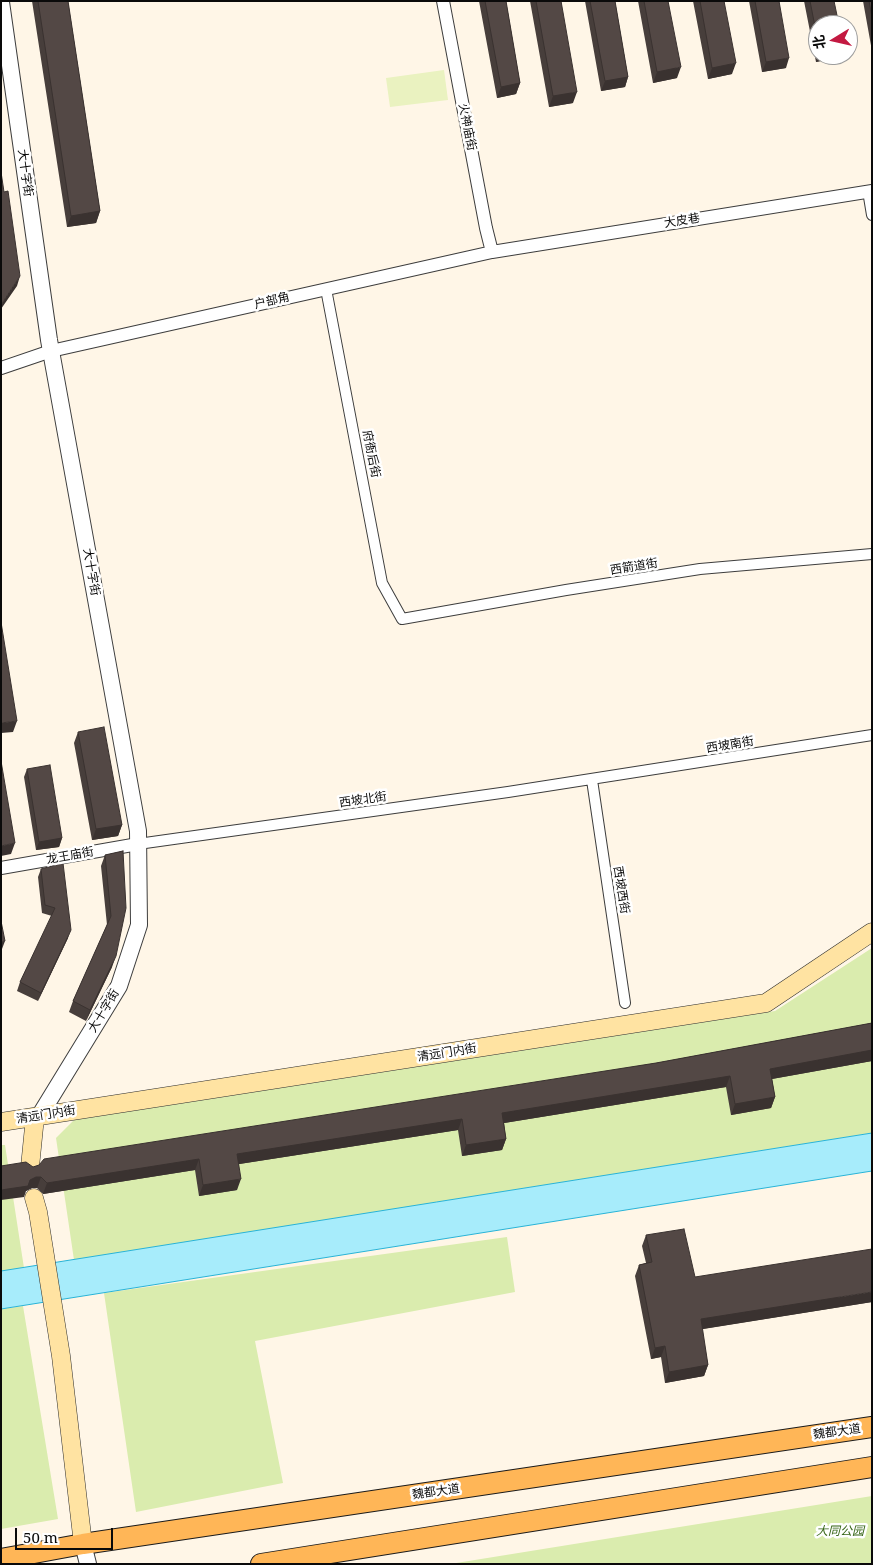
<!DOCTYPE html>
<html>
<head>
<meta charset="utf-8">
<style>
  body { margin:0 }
  #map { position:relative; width:873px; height:1565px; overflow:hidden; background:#fff6e7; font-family:"Noto Serif","Noto Sans SC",serif }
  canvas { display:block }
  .frame { position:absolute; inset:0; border:2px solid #0a0a0a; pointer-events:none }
  .north { position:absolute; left:808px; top:15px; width:50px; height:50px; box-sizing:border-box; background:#fff; border:1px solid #9d9d9d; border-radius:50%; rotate:261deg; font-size:14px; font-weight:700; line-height:20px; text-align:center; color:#0a0a0a }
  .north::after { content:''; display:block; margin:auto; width:18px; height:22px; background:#c31941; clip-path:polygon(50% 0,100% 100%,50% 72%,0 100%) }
  .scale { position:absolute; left:15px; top:1528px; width:98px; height:22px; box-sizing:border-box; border:2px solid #0a0a0a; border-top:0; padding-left:6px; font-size:15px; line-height:18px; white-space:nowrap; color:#0a0a0a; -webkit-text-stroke:4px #fff; paint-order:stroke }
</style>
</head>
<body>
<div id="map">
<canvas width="873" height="1565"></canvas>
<div class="frame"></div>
<div class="north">北</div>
<div class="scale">50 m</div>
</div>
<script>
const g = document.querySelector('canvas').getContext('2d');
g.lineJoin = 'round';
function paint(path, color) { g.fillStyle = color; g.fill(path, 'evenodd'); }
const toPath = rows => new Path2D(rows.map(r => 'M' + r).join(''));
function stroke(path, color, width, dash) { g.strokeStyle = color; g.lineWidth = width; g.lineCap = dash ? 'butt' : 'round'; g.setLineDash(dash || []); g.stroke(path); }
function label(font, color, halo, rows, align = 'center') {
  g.font = font + ' "Noto Serif","Noto Sans SC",serif'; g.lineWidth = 5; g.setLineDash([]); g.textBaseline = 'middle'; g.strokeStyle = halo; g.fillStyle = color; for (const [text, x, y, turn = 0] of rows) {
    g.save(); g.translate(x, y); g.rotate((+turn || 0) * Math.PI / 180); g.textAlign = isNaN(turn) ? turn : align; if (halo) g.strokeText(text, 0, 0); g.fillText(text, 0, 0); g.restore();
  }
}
paint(toPath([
  [872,948,872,1133,74,1260,56,1138,74,1120,775,1011],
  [1,1145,5,1145,24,1268,1,1271],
  [507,1237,515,1292,255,1341,283,1483,136,1512,104,1293],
  [23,1306,58,1519,1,1529,1,1309],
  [872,1496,872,1564,450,1564]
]), '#daecae');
paint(toPath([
  [444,70,448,100,390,107,386,78]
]), '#eaf2c0');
const water = toPath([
  [872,1133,872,1171,1,1309,1,1271,872,1133]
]);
paint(water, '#a7ecfb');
stroke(water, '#28b3d7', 1);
const pedestrian = toPath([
  [868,191,872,215],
  [326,289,382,583,402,619,566,590,700,569,872,554],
  [592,780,625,1003],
  [138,844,508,792,872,735]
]);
const minor = toPath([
  [443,1,486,228,492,252],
  [1,368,51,351,492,252,872,191],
  [1,868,138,844]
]);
const tertiary = toPath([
  [1,2,49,340,138,831,139,925,119,986,40,1115,35,1117],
  [83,1544,88,1564]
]);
const secondary = toPath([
  [1,1122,766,1003,872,932],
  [30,1167,35,1117],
  [34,1198,38,1212,61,1356,83,1544]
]);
const primary = toPath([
  [1,1559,83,1544,872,1427],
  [261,1564,872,1467]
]);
stroke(pedestrian, '#3d3d3d', 12);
stroke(minor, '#3d3d3d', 14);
stroke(tertiary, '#3d3d3d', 18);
stroke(secondary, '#2c2c2c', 19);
stroke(primary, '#1b1b1b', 22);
stroke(pedestrian, '#fff', 10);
stroke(minor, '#fff', 12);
stroke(tertiary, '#fff', 16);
stroke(secondary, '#ffe3a2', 18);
stroke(primary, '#ffb657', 20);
paint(toPath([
  [32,1,68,1,100,211,96,223,67,227],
  [479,1,506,1,520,83,516,94,497,98],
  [530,1,561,1,573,103,549,107],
  [585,1,615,1,628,77,625,87,601,91],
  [638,1,668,1,677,78,653,83],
  [693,1,724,1,732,74,708,79],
  [749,1,779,1,786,68,762,72],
  [804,1,834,1,818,25,818,55,840,55,839,57,816,62],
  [863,1,872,1,872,51],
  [78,732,122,825,118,836,92,840,74,743],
  [27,769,62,838,59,847,36,850,24,777],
  [123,851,112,967,86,1021,69,1012,73,1001,107,925,101,866,105,855],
  [41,869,68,938,38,1001,17,991,20,982,52,916,42,913,38,877],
  [872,1023,872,1061,772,1079,775,1097,771,1108,731,1115,726,1087,504,1123,506,1139,502,1150,462,1156,458,1130,239,1164,237,1190,199,1196,195,1170,43,1194,37,1188,32,1188,26,1191,24,1197,33,1167,656,1063],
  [646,1235,695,1277,872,1302,702,1329,708,1365,704,1376,665,1383,661,1357,651,1359,635,1276,639,1265,646,1263,642,1246]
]), '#473e3b');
paint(toPath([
  [818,55,840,55,839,57,816,62],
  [789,58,786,68,762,72,766,62],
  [736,63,732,74,708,79,712,68],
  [681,67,677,78,653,83,657,72],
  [628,77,625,87,601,91,605,81],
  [520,83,516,94,497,98,501,87],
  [577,92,573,103,549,107,553,96],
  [100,211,96,223,67,227,71,216],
  [20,276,17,286,1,309,1,305],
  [17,721,13,732,1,733,1,723],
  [122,825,118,836,92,840,96,829],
  [62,838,59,847,36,850,39,842],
  [15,843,11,854,1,856,1,846],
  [71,930,68,938,38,1001,41,993],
  [5,941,2,949,1,949,1,942],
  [116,956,112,967,86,1021,90,1010],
  [872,1050,872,1061,766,1080,770,1069],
  [730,1076,726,1087,498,1124,502,1113],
  [775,1097,771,1108,731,1115,735,1104],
  [462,1119,458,1130,233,1165,237,1154],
  [506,1139,502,1150,462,1156,466,1145],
  [199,1159,195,1170,43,1194,47,1183],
  [36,1177,41,1177,37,1188,32,1188,26,1191,24,1197,1,1200,1,1190,30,1180],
  [241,1179,237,1190,199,1196,203,1185],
  [872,1292,872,1302,697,1330,701,1319],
  [665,1346,661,1357,651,1359,655,1348],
  [708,1365,704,1376,665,1383,669,1372]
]), '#3a3230');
const building = toPath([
  [38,1,68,1,100,211,71,216,38,1],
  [485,1,506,1,520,83,501,87,485,1],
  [536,1,561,1,577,92,553,96,536,1],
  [590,1,615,1,628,77,605,81,590,1],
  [644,1,668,1,681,67,657,72,644,1],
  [700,1,724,1,736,63,712,68,700,1],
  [755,1,779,1,789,58,766,62,755,1],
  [810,1,834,1,839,25,818,25,818,42,810,1],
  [869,1,872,1,872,17,869,1],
  [1,172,4,192,8,191,20,276,1,305,1,172],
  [1,622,17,721,1,723,1,622],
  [104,727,122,825,96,829,78,732,104,727],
  [1,761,15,843,1,846,1,761],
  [50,765,62,838,39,842,27,769,50,765],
  [123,851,126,908,116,956,90,1010,73,1001,111,916,105,855,123,851],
  [63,863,71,930,41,993,20,982,55,908,45,905,41,869,63,863],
  [1,921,5,941,1,942,1,921],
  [872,1023,872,1050,770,1069,775,1097,735,1104,730,1076,502,1113,506,1139,466,1145,462,1119,237,1154,241,1179,203,1185,199,1159,47,1183,41,1177,36,1177,30,1180,28,1186,1,1190,1,1166,26,1162,33,1167,39,1165,44,1159,656,1063,872,1023],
  [684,1229,695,1277,872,1249,872,1292,701,1319,708,1365,669,1372,665,1346,655,1348,639,1265,652,1262,646,1235,684,1229]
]);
paint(building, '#534845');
stroke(building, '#3a3230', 1);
label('12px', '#0a0a0a', '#fff', [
  ["火神庙街",467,127,79],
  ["大十字街",25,173,82],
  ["大皮巷",682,221,-9],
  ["户部角",272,301,-13],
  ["府衙后街",371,454,79],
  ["西箭道街",634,567,-9],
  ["大十字街",91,572,80],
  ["西坡南街",730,745,-9],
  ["西坡北街",363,800,-8],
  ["龙王庙街",70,856,-10],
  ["西坡西街",621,890,81],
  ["大十字街",104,1011,-59],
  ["清远门内街",447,1053,-9],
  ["清远门内街",46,1115,-9],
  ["魏都大道",837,1432,-8],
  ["魏都大道",436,1492,-8]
]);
label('italic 12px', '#366517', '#fff', [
  ["大同公园",840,1532]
]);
</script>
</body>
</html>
